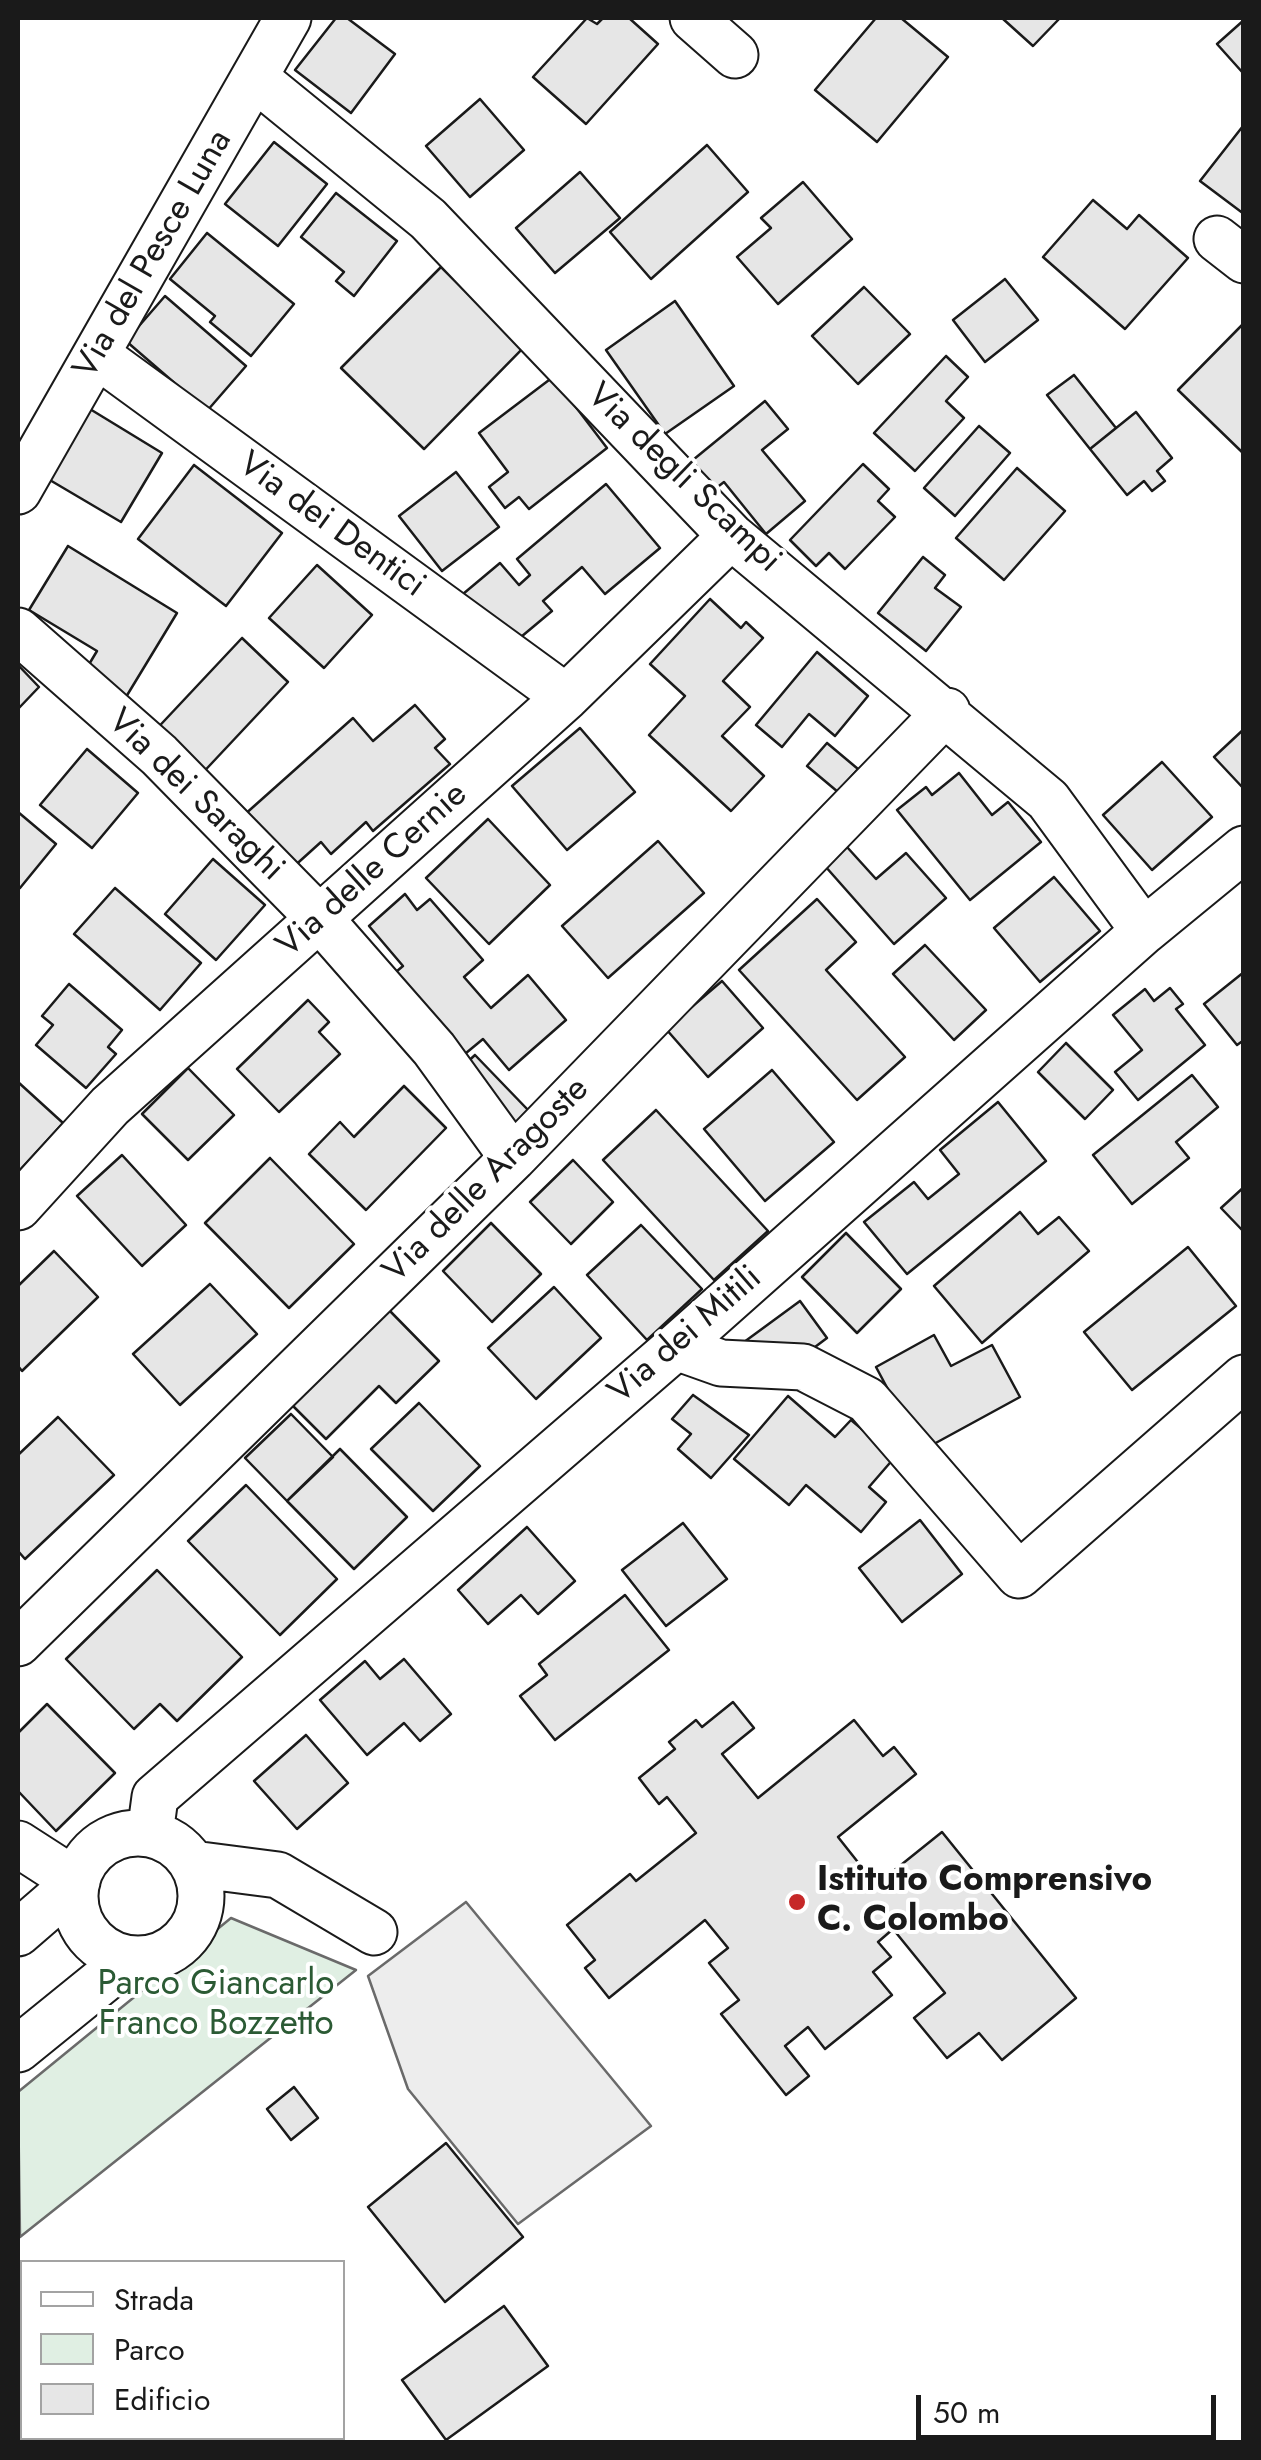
<!DOCTYPE html>
<html>
<head>
<meta charset="utf-8">
<style>
  body { margin:0 }
  #map { position:relative; width:1261px; height:2460px; overflow:hidden; background:#fff; font-family:Jost,sans-serif }
  canvas { display:block }
  .frame { position:absolute; inset:0; border:20px solid #1a1a1a; pointer-events:none }
  .legend { position:absolute; left:20px; top:2260px; width:325px; height:180px; box-sizing:border-box; background:#fff; border:2px solid #a3a3a3; margin:0; padding:12px 18px; list-style:none; font-size:30px; color:#1a1a1a }
  .legend li { display:flex; align-items:center; gap:20px; height:50px }
  .legend b { width:50px; border:2px solid #a3a3a3 }
  .scale { position:absolute; left:916px; top:2395px; width:300px; height:45px; box-sizing:border-box; border:5px solid #1a1a1a; border-top:0; padding-left:12px; font-size:30px; line-height:35px; white-space:nowrap; color:#1a1a1a; -webkit-text-stroke:8px #fff; paint-order:stroke }
</style>
</head>
<body>
<div id="map">
<canvas width="1261" height="2460"></canvas>
<div class="frame"></div>
<ul class="legend">
<li><b style="height:12px;background:#fff"></b>Strada</li>
<li><b style="height:28px;background:#e0efe3"></b>Parco</li>
<li><b style="height:28px;background:#e6e6e6"></b>Edificio</li>
</ul>
<div class="scale">50 m</div>
</div>
<script>
const g = document.querySelector('canvas').getContext('2d');
g.lineJoin = 'round';
function paint(path, color) { g.fillStyle = color; g.fill(path, 'evenodd'); }
const toPath = rows => new Path2D(rows.map(r => 'M' + r).join(''));
function stroke(path, color, width, dash) { g.strokeStyle = color; g.lineWidth = width; g.lineCap = dash ? 'butt' : 'round'; g.setLineDash(dash || []); g.stroke(path); }
function label(font, color, halo, rows, align = 'center') {
  g.font = font + ' Jost,sans-serif'; g.lineWidth = 8; g.setLineDash([]); g.textBaseline = 'middle'; g.strokeStyle = halo; g.fillStyle = color; for (const [text, x, y, turn = 0] of rows) {
    g.save(); g.translate(x, y); g.rotate((+turn || 0) * Math.PI / 180); g.textAlign = isNaN(turn) ? turn : align; if (halo) g.strokeText(text, 0, 0); g.fillText(text, 0, 0); g.restore();
  }
}
const green = toPath([
  [231,1918,356,1970,20,2237,18,2092,231,1918]
]);
paint(green, '#e0efe3');
stroke(green, '#6a6a6a', 2.5);
const parking = toPath([
  [466,1902,651,2126,518,2224,408,2089,368,1976,466,1902]
]);
paint(parking, '#ededed');
stroke(parking, '#6a6a6a', 2.5);
const building = toPath([
  [336,18,347,18,395,54,351,113,295,70,336,18],
  [587,18,597,24,603,18,629,18,658,44,586,124,533,77,587,18],
  [876,18,901,18,948,57,877,142,815,90,876,18],
  [1002,18,1060,18,1033,46,1002,18],
  [1244,20,1244,72,1243,73,1217,44,1244,20],
  [480,99,524,150,470,197,426,146,480,99],
  [1243,126,1244,126,1244,214,1200,181,1243,126],
  [274,142,327,184,278,246,225,204,274,142],
  [707,145,748,192,651,279,610,232,707,145],
  [580,172,620,218,555,273,516,228,580,172],
  [803,182,852,239,778,304,737,257,771,228,761,218,803,182],
  [336,193,397,241,354,296,336,281,344,272,301,237,336,193],
  [1093,200,1127,229,1139,215,1188,258,1125,329,1043,257,1093,200],
  [207,233,294,304,251,356,210,322,215,316,170,279,207,233],
  [441,267,523,348,424,449,341,368,441,267],
  [1005,279,1038,320,985,362,953,320,1005,279],
  [864,287,910,334,858,384,812,336,864,287],
  [165,296,246,366,207,411,126,341,165,296],
  [675,301,734,386,665,434,606,350,675,301],
  [1244,323,1244,454,1178,390,1244,323],
  [946,356,968,377,946,401,964,418,915,471,874,433,946,356],
  [1074,375,1116,428,1090,449,1047,395,1074,375],
  [553,377,607,448,529,509,519,497,505,508,489,487,508,472,479,433,553,377],
  [765,401,788,429,762,450,805,501,766,534,724,482,711,492,688,464,765,401],
  [85,406,162,453,121,522,43,476,85,406],
  [1136,412,1172,458,1157,471,1165,481,1152,491,1144,481,1127,495,1090,449,1136,412],
  [979,426,1010,453,955,516,924,488,979,426],
  [863,464,889,489,878,501,895,517,845,569,829,553,816,566,790,540,863,464],
  [194,465,282,533,226,606,138,539,194,465],
  [1017,468,1065,511,1004,580,956,538,1017,468],
  [456,472,499,527,442,571,399,516,456,472],
  [606,484,660,548,605,594,582,567,543,601,552,611,509,647,463,594,500,563,519,585,530,575,517,559,606,484],
  [68,546,177,613,126,697,85,671,97,651,29,610,68,546],
  [923,557,945,575,935,588,961,607,926,651,878,613,923,557],
  [317,565,372,615,324,668,269,618,317,565],
  [710,599,741,628,746,622,763,638,723,681,750,707,722,736,764,776,731,811,649,735,685,696,650,664,710,599],
  [242,638,288,682,196,780,150,736,242,638],
  [817,652,868,696,835,736,809,714,782,747,756,725,817,652],
  [18,665,39,687,18,709,18,665],
  [415,705,445,739,435,748,450,764,373,831,366,822,331,854,321,842,290,870,243,816,353,718,373,741,415,705],
  [580,728,635,792,567,850,512,786,580,728],
  [1244,729,1244,789,1214,757,1244,729],
  [827,743,858,769,838,792,807,766,827,743],
  [87,749,138,793,92,848,40,805,87,749],
  [1162,762,1212,817,1152,870,1103,815,1162,762],
  [959,773,992,815,1008,802,1041,842,970,900,897,810,926,787,932,795,959,773],
  [18,812,56,844,20,888,18,886,18,812],
  [488,819,550,885,489,944,426,878,488,819],
  [658,841,704,893,608,978,562,926,658,841],
  [847,847,876,879,906,853,946,898,894,944,825,866,847,847],
  [213,859,265,905,216,960,165,914,213,859],
  [1054,877,1100,931,1040,982,994,928,1054,877],
  [115,888,201,963,160,1010,74,934,115,888],
  [405,894,417,910,430,899,483,960,464,977,491,1008,528,975,566,1020,509,1070,483,1039,460,1058,390,977,403,966,369,926,405,894],
  [817,899,856,942,826,970,905,1057,857,1100,739,970,817,899],
  [925,945,986,1010,954,1040,893,974,925,945],
  [1244,972,1244,1040,1237,1045,1204,1004,1244,972],
  [722,981,763,1028,708,1077,666,1029,722,981],
  [69,984,122,1030,108,1047,116,1054,86,1088,36,1045,53,1025,42,1016,69,984],
  [1170,988,1183,1004,1176,1009,1205,1045,1138,1100,1115,1072,1142,1050,1113,1015,1145,989,1154,1001,1170,988],
  [308,1000,329,1022,319,1032,340,1054,279,1112,237,1069,308,1000],
  [1066,1043,1113,1090,1085,1119,1038,1072,1066,1043],
  [475,1055,529,1111,497,1141,451,1077,475,1055],
  [188,1068,234,1115,188,1160,142,1114,188,1068],
  [772,1070,834,1142,765,1201,704,1129,772,1070],
  [1192,1075,1218,1107,1176,1142,1189,1158,1132,1204,1093,1155,1192,1075],
  [18,1082,63,1123,18,1172,18,1082],
  [404,1086,446,1128,366,1210,309,1154,340,1122,354,1137,404,1086],
  [998,1102,1046,1161,907,1274,864,1222,914,1182,928,1199,959,1174,940,1150,998,1102],
  [656,1110,768,1231,714,1280,603,1160,656,1110],
  [122,1155,186,1225,142,1266,77,1196,122,1155],
  [270,1158,354,1244,289,1308,205,1223,270,1158],
  [573,1160,613,1202,571,1244,530,1202,573,1160],
  [1244,1187,1244,1232,1221,1208,1244,1187],
  [1020,1212,1038,1234,1059,1217,1089,1251,982,1343,934,1286,1020,1212],
  [491,1223,541,1274,492,1322,443,1271,491,1223],
  [641,1225,702,1289,647,1340,587,1275,641,1225],
  [846,1233,901,1289,857,1333,802,1277,846,1233],
  [1188,1247,1236,1306,1132,1390,1084,1332,1188,1247],
  [54,1251,98,1297,22,1371,18,1366,18,1286,54,1251],
  [210,1284,257,1334,180,1405,133,1354,210,1284],
  [554,1287,601,1338,536,1399,488,1348,554,1287],
  [800,1301,827,1338,803,1356,740,1345,800,1301],
  [388,1309,439,1361,396,1403,379,1386,326,1439,291,1404,388,1309],
  [934,1335,951,1366,992,1345,1020,1397,921,1451,876,1367,934,1335],
  [693,1395,749,1435,711,1478,678,1449,691,1434,672,1419,693,1395],
  [788,1396,835,1437,851,1420,895,1457,869,1487,886,1502,861,1532,806,1485,789,1505,734,1459,788,1396],
  [419,1403,480,1466,433,1511,371,1449,419,1403],
  [291,1414,333,1457,287,1501,245,1458,291,1414],
  [58,1417,114,1475,25,1559,18,1551,18,1455,58,1417],
  [340,1449,407,1517,354,1569,287,1501,340,1449],
  [246,1485,337,1579,280,1635,188,1541,246,1485],
  [920,1520,962,1574,902,1622,859,1568,920,1520],
  [683,1523,727,1579,666,1626,622,1570,683,1523],
  [527,1527,575,1581,538,1614,521,1595,488,1624,458,1590,527,1527],
  [157,1570,242,1657,177,1721,160,1704,134,1729,66,1659,157,1570],
  [625,1595,669,1650,555,1740,520,1696,547,1675,539,1664,625,1595],
  [404,1659,451,1714,420,1741,404,1723,367,1755,320,1700,365,1661,380,1679,404,1659],
  [733,1702,754,1728,722,1754,758,1798,854,1720,883,1756,894,1747,916,1774,838,1837,876,1885,942,1832,1076,1998,1002,2060,979,2033,947,2058,914,2018,945,1993,893,1929,878,1942,891,1957,873,1972,892,1995,825,2049,808,2027,785,2046,809,2076,786,2095,721,2014,739,2000,709,1963,728,1948,705,1920,609,1998,585,1968,595,1960,567,1925,630,1874,636,1881,696,1833,667,1797,659,1804,639,1778,675,1749,669,1742,696,1720,702,1727,733,1702],
  [47,1704,115,1773,56,1831,18,1791,18,1733,47,1704],
  [306,1735,348,1783,297,1829,254,1781,306,1735],
  [294,2087,318,2118,291,2140,267,2109,294,2087],
  [446,2143,523,2237,445,2302,368,2207,446,2143],
  [504,2306,548,2366,446,2440,402,2380,504,2306],
  [18,2311,22,2318,22,2403,18,2407,18,2311],
  [105,2438,178,2438,182,2442,109,2442,105,2438]
]);
paint(building, '#e6e6e6');
stroke(building, '#1a1a1a', 2.5);
const minor = toPath([
  [693,18,735,55],
  [255,78,428,219,731,536,1048,800,1144,931],
  [1217,239,1244,260],
  [97,355,566,697],
  [18,491,288,18],
  [18,631,159,755,320,919,434,1049,513,1158],
  [18,1207,110,1106,566,697,731,536],
  [676,1347,721,1363,803,1367,867,1400,1019,1575,1244,1378],
  [18,1643,513,1158,947,711],
  '75 1896a63 63 0 1 1 126 0a63 63 0 1 1-126 0Z',
  [150,1834,155,1797,676,1347,1144,931,1244,849],
  [18,1844,77,1882,18,1933],
  [193,1864,278,1875,374,1932],
  [18,2049,129,1959]
]);
stroke(minor, '#1a1a1a', 49);
stroke(minor, '#fff', 45);
for (const [x, y, r, color] of [
  [797,1902,10,"#c62828"]
]) { const dot = new Path2D(); dot.arc(x, y, r, 0, 2 * Math.PI); g.fillStyle = color; g.fill(dot); stroke(dot, '#fff', 4); }
label('35px', '#1a1a1a', '#fff', [
  ["Via del Pesce Luna",154,255,-60],
  ["Via degli Scampi",683,479,44],
  ["Via dei Dentici",331,526,36],
  ["Via dei Saraghi",195,796,44],
  ["Via delle Cernie",373,871,-42],
  ["Via delle Aragoste",487,1181,-45],
  ["Via dei Mitili",686,1336,-41]
]);
label('bold 35px', '#1a1a1a', '#fff', [
  ["Istituto Comprensivo",817,1882],
  ["C. Colombo",817,1922]
], 'left');
label('35px', '#2b5a34', '#fff', [
  ["Parco Giancarlo",216,1986],
  ["Franco Bozzetto",216,2026]
]);
</script>
</body>
</html>
